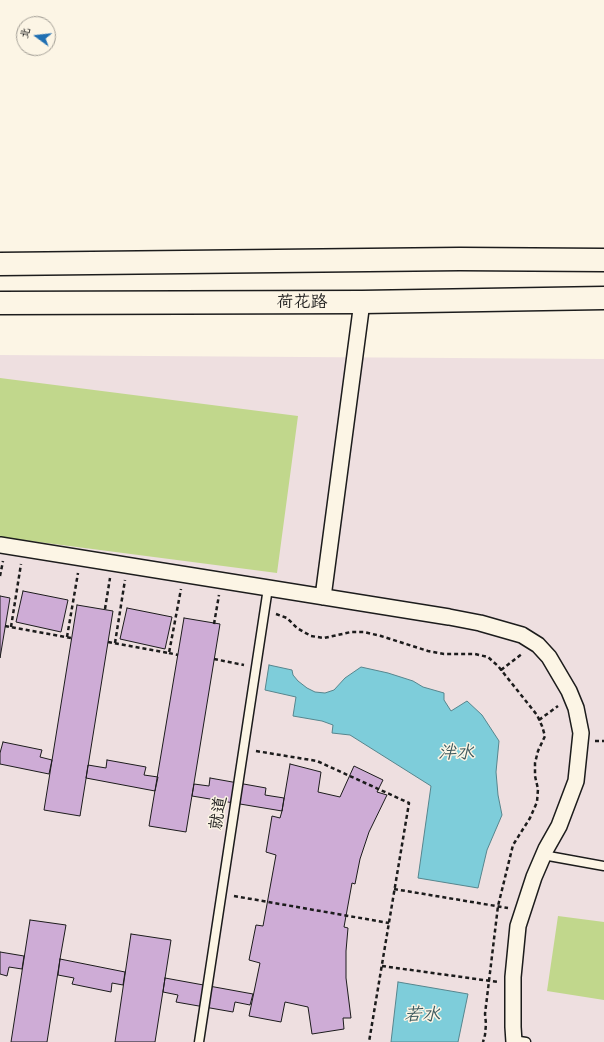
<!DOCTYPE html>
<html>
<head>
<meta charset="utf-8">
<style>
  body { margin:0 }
  #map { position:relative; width:604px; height:1042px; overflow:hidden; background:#fcf5e5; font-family:Itim,"LXGW WenKai TC",sans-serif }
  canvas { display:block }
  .north { position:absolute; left:16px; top:16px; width:40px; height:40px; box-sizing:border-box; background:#fcf5e5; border:1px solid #a29e95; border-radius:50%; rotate:285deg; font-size:11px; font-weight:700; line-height:16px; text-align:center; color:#1c1c1c }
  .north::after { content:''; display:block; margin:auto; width:14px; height:18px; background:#1f6fb2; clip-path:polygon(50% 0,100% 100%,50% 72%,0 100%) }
</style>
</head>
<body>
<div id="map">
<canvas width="604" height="1042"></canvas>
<div class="north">北</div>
</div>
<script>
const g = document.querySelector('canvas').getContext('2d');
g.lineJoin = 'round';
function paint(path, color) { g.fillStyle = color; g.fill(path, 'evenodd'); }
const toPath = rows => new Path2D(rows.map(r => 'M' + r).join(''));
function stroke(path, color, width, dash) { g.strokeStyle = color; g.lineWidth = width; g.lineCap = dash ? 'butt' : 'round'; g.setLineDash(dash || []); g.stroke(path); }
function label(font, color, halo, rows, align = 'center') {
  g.font = font + ' Itim,"LXGW WenKai TC",sans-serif'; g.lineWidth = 3; g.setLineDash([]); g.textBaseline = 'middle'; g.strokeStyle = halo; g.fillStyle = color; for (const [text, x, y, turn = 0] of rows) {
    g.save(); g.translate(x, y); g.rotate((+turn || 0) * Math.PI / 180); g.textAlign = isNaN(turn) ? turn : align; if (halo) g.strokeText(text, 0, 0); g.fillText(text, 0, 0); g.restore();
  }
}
paint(toPath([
  [0,355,604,359,604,1042,0,1042]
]), '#eedfe0');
paint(toPath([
  [0,378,298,416,277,573,0,537],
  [558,916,604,922,604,1000,547,991]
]), '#c1d78c');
const water = toPath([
  [269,665,292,670,293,675,298,681,307,688,315,692,325,693,334,690,345,678,361,667,388,673,413,681,423,687,444,693,444,700,451,711,467,701,482,715,499,741,496,772,498,795,502,815,487,850,478,888,418,878,431,786,350,735,332,733,333,725,322,721,293,716,296,697,265,690,269,665],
  [398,982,468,994,458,1042,391,1042,398,982]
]);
paint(water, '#7ecdda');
stroke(water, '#57868e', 1);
const building = toPath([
  [23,591,68,600,61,632,16,622,23,591],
  [0,596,10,598,0,658,0,596],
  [77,605,113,611,80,816,44,810,77,605],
  [127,608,172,617,165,649,120,639,127,608],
  [184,618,220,624,186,832,149,826,184,618],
  [3,742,42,750,40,757,52,760,49,774,0,764,0,753,3,742],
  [107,760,146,767,144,775,158,777,155,791,86,778,88,765,106,768,107,760],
  [290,764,321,772,318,792,340,797,354,766,383,780,377,792,387,795,369,832,360,859,355,884,352,883,344,927,348,928,346,951,346,978,351,1018,343,1018,344,1029,312,1034,308,1007,285,1002,281,1022,249,1016,260,963,249,960,256,925,263,926,276,855,266,852,272,816,280,818,282,811,290,764],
  [210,778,266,788,265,795,284,798,282,811,192,796,194,784,209,786,210,778],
  [30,920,66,925,60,959,47,1042,11,1042,30,920],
  [131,934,171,940,155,1042,115,1042,131,934],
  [0,952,24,956,22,969,9,967,7,976,0,974,0,952],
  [60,959,125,972,123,985,112,983,111,992,72,984,74,978,58,975,60,959],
  [165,978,253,994,250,1005,235,1002,233,1012,176,1002,178,995,163,992,165,978]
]);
paint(building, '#ceacd6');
stroke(building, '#1c1c1c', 1);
const lane = toPath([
  [543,855,604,866],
  [513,1040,526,1042],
  [199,1042,268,588]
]);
const street = toPath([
  [0,545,449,617,480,623,522,635,538,645,549,657,569,691,576,708,581,733,576,781,559,826,546,849,534,877,518,926,513,977,513,1027,514,1042],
  [323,597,362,302]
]);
const secondary = toPath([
  [0,264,460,259,604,260],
  [0,303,362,302,604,298]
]);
stroke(lane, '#1c1c1c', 11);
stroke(street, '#1c1c1c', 18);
stroke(secondary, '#1c1c1c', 25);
stroke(toPath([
  [0,576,3,561],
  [105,609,110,578],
  [276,614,287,618,297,628,311,636,324,638,351,632,364,632,381,636,428,651,444,654,475,654,488,657,498,666,537,715,542,726,545,736,538,751,535,763,535,776,538,789,537,802,530,818,513,845,498,906,485,1014,486,1024,485,1035,483,1042],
  [214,624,219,595],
  [5,626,71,638],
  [11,627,21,564],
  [67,637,78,573],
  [108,642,169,653,181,589],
  [115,643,125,580],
  [169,653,178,655],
  [214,659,244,665],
  [501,670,523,653],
  [539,720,558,706],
  [595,741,604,741],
  [256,751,317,761,409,803,369,1042],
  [394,889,508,908],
  [234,896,389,923],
  [382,966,498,982]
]), '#1c1c1c', 2.5, [4, 3]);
stroke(lane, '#fcf5e5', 8);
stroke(street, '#fcf5e5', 15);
stroke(secondary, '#fcf5e5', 22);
label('17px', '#1c1c1c', '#fcf5e5', [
  ["荷花路",302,303],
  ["就道",219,813,-81]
]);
label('italic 18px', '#3e5a5e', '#fcf5e5', [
  ["泮水",456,753],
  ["若水",422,1015]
]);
</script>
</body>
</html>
